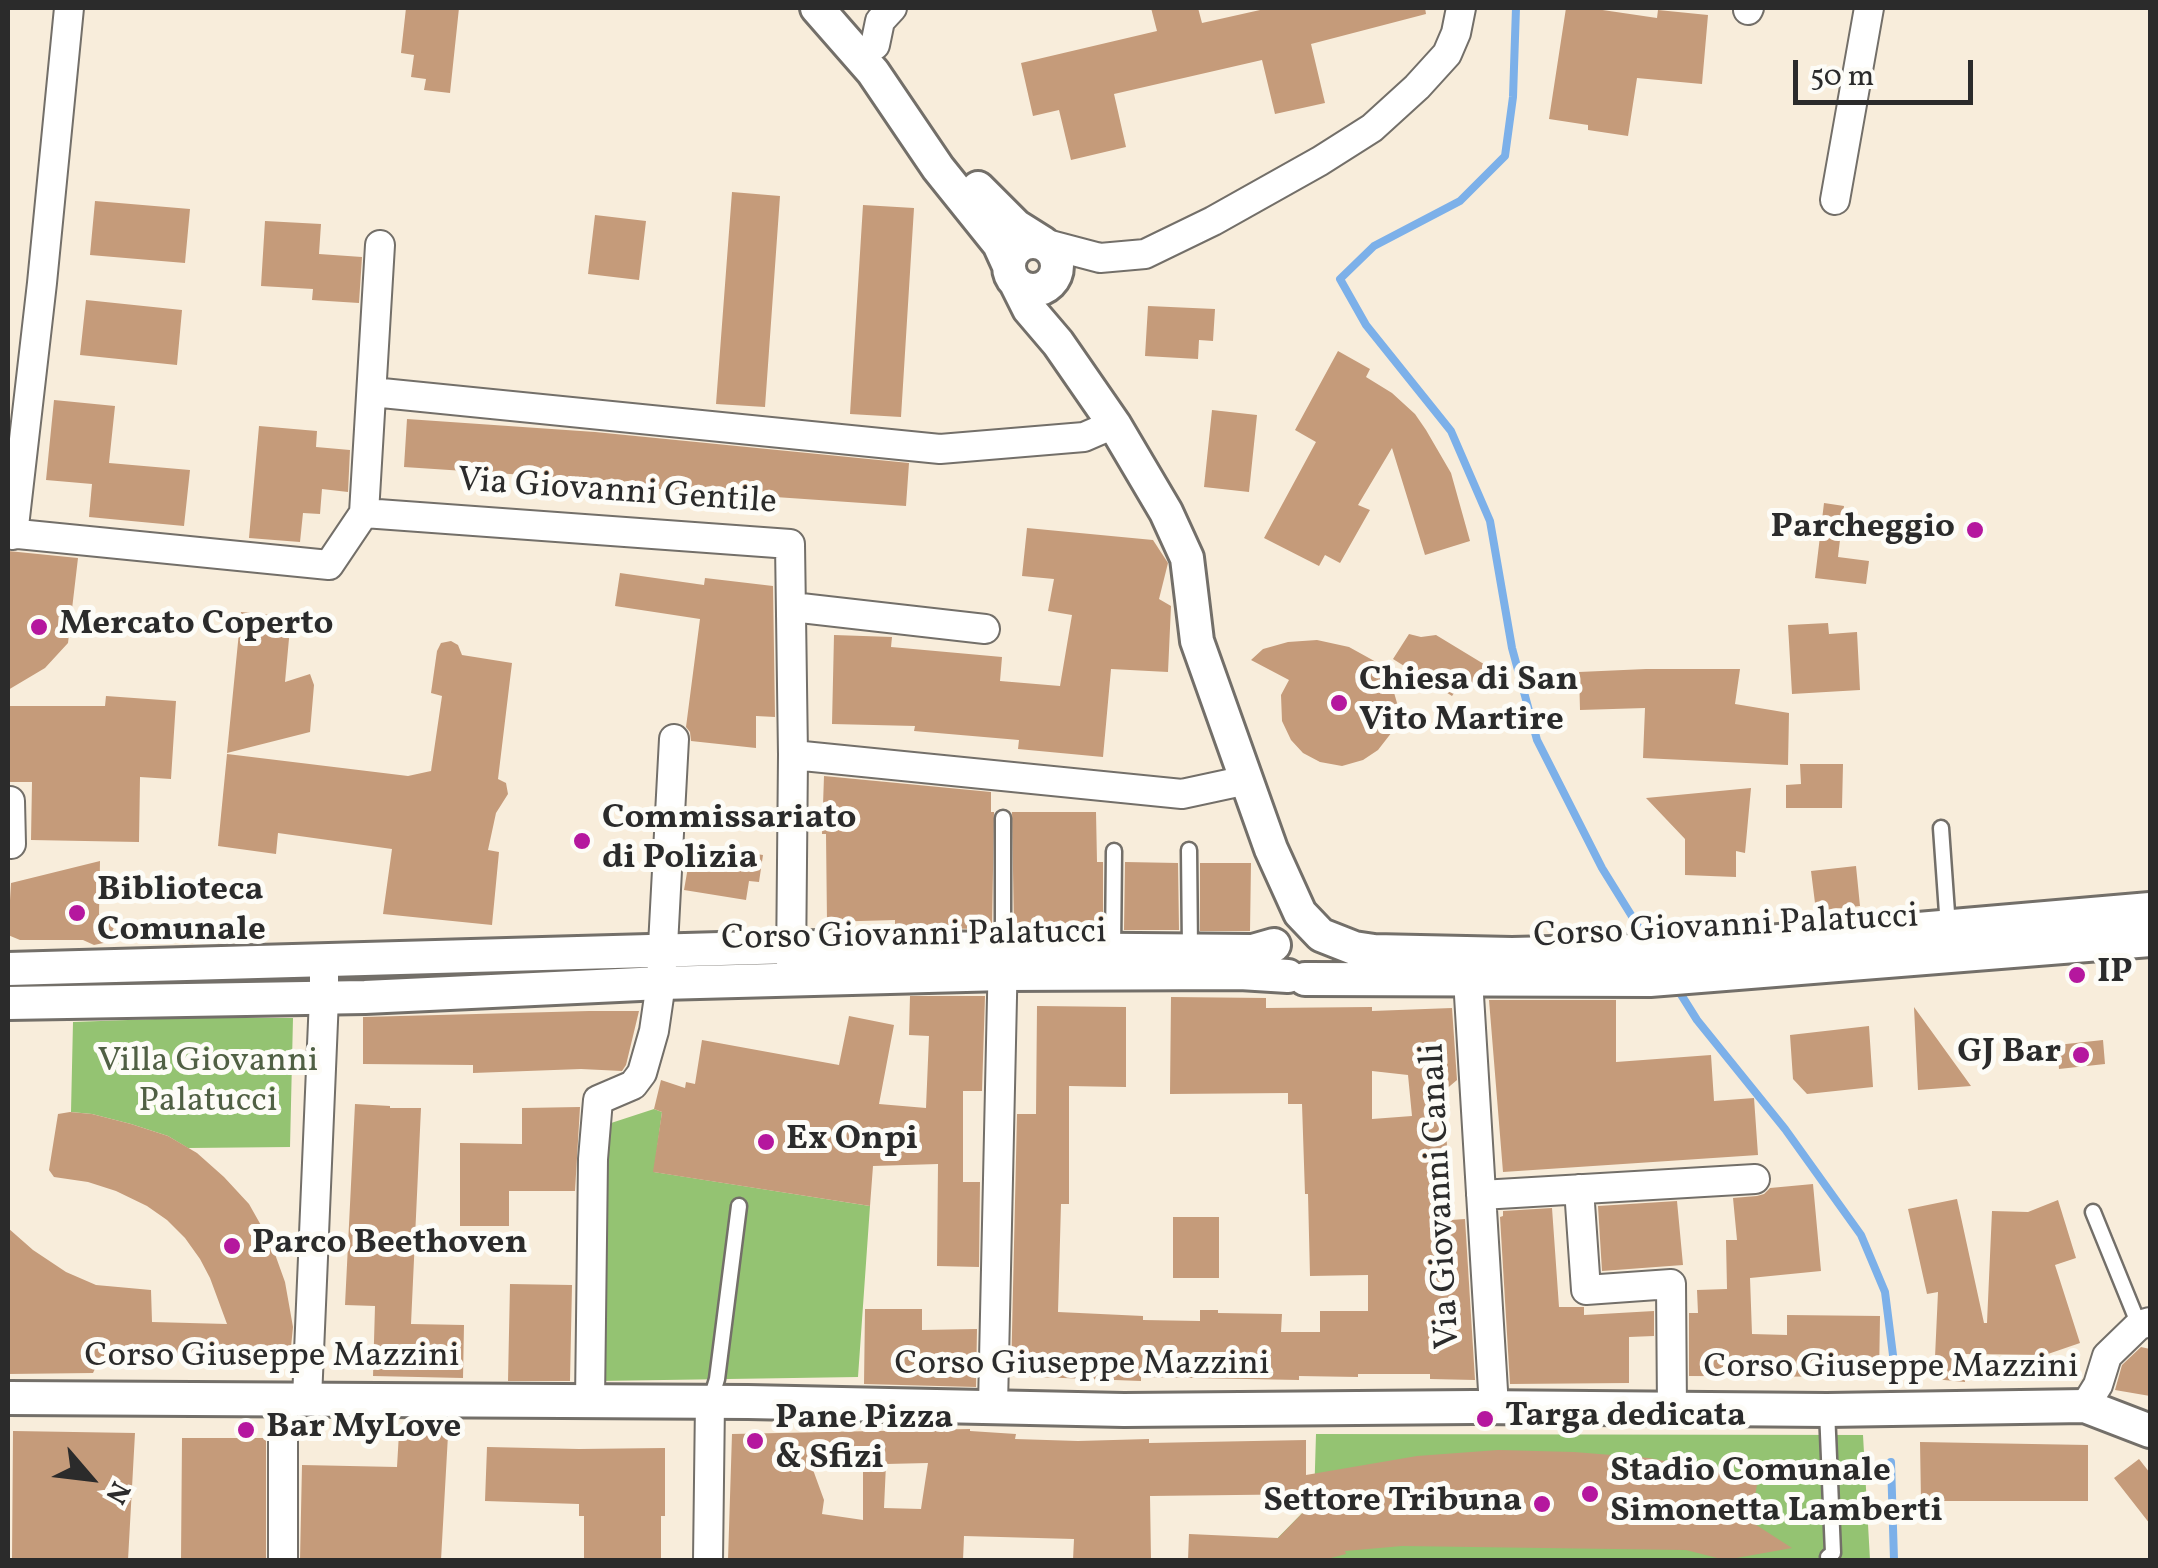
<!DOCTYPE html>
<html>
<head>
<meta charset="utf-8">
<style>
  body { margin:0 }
  #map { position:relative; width:2158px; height:1568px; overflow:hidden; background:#f8eddb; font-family:Vollkorn,serif }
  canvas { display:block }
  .frame { position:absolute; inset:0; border:10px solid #2b2b2b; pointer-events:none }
  .north { position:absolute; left:40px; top:1428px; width:100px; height:100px; -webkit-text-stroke:8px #fdfcf7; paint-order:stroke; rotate:118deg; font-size:28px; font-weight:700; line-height:40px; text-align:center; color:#2b2b2b }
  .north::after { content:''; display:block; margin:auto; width:35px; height:45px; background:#2b2b2b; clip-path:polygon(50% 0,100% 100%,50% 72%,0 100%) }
  .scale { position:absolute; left:1793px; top:60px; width:180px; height:45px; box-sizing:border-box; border:5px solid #2b2b2b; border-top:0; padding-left:12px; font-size:30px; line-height:35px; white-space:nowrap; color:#2b2b2b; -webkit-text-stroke:8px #fdfcf7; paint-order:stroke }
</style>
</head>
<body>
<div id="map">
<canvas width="2158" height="1568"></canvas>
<div class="frame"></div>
<div class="north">N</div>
<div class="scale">50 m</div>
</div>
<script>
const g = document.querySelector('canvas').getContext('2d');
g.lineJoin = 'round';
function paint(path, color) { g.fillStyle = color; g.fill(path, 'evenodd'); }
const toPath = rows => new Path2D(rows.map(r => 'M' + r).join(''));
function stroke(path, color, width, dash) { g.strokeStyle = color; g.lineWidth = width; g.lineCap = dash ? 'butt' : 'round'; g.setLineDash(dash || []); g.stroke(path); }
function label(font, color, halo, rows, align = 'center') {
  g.font = font + ' Vollkorn,serif'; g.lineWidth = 10; g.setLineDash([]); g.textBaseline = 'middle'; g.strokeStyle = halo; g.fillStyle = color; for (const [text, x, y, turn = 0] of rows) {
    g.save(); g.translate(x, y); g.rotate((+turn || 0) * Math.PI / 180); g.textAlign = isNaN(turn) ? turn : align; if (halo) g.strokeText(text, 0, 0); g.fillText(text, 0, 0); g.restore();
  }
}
paint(toPath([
  [183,1018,293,1018,290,1147,188,1148,168,1136,131,1124,92,1114,71,1112,73,1022],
  [654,1109,662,1112,654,1172,870,1206,858,1377,599,1381,605,1125],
  [1316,1434,1863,1435,1870,1560,1256,1560,1314,1501]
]), '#94c372');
stroke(toPath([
  [1516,8,1513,97,1505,156,1460,201,1374,246,1340,279,1366,325,1451,431,1490,521,1512,648,1537,740,1602,868,1646,939],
  [1675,985,1697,1020,1785,1129,1861,1235,1885,1292,1895,1371],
  [1891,1462,1894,1560]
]), '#7cb0e9', 8);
paint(toPath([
  [406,8,459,8,450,93,424,90,426,79,411,77,414,55,401,53],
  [1151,8,1198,8,1202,23,1269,8,1425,8,1426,14,1311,44,1325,103,1275,114,1262,60,1114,94,1126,147,1071,160,1059,110,1033,116,1021,63,1157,31],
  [1566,8,1589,8,1657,18,1658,10,1708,15,1702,84,1637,78,1628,136,1588,130,1588,125,1549,119],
  [732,192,780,196,765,407,716,404],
  [95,201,190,209,185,263,90,255],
  [863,205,914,208,901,417,850,414],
  [595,215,646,221,639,280,588,274],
  [265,221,321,224,319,254,362,257,359,303,312,300,313,289,261,286],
  [86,300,182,310,177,365,80,355],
  [1148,306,1215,309,1213,341,1199,340,1198,359,1145,356],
  [1338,351,1370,369,1366,377,1392,393,1415,414,1426,430,1451,473,1470,541,1425,555,1392,448,1358,505,1370,510,1340,563,1325,555,1319,566,1264,538,1316,442,1295,430],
  [54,400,115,406,109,463,190,470,184,526,89,517,92,484,46,480],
  [1212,410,1257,415,1249,492,1204,487],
  [407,419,595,432,909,463,906,506,630,487,631,482,404,467],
  [259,426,317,431,316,447,350,450,348,492,322,489,320,514,303,513,300,542,249,538],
  [1824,503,1844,506,1838,557,1869,561,1866,584,1815,578],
  [1027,528,1153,540,1168,563,1159,599,1171,606,1168,672,1111,669,1103,757,1018,749,1019,740,914,731,915,726,832,724,834,635,892,637,891,647,1002,657,1000,681,1060,686,1072,615,1048,611,1054,579,1022,576],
  [8,551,78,558,68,643,45,668,8,690],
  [620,573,704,585,705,578,773,586,775,717,756,716,756,748,691,741,690,732,686,727,700,619,615,606],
  [241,612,291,617,285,682,310,674,314,685,310,732,227,753],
  [1828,623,1829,634,1857,632,1860,690,1792,694,1788,625],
  [1409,634,1421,637,1436,635,1492,669,1478,690,1463,680,1452,696,1393,659],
  [1317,640,1349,647,1387,668,1399,710,1392,732,1378,750,1363,760,1342,766,1320,762,1303,753,1291,740,1282,721,1281,695,1289,680,1251,660,1263,649,1288,642],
  [451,641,458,645,462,655,512,663,498,779,506,783,508,794,496,813,488,850,499,852,492,925,383,914,392,849,278,833,276,854,218,846,227,754,408,776,431,771,442,696,431,693,437,651,441,643],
  [1646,669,1740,669,1735,704,1789,713,1788,765,1643,758,1645,708,1580,710,1579,672],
  [106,696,176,701,171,779,140,777,139,842,31,840,32,782,8,782,8,706,105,706],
  [1800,764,1843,764,1842,808,1786,808,1786,785,1801,784],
  [824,776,991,792,991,812,994,812,992,929,895,928,895,920,827,922,826,834,822,834],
  [1751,788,1745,853,1736,851,1736,877,1685,875,1685,839,1646,798],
  [1012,812,1096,812,1097,862,1103,862,1103,930,1014,929],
  [692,844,763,855,759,882,749,881,746,900,684,890],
  [100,861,99,914,114,927,108,942,94,945,83,940,20,940,8,935,11,883],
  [1125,862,1178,863,1179,930,1124,930],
  [1200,863,1251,863,1250,931,1200,931],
  [1856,866,1860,906,1816,911,1811,871],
  [910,996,985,996,982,1091,963,1091,963,1182,980,1182,979,1267,937,1266,938,1164,873,1166,870,1206,653,1172,662,1112,654,1109,661,1080,685,1088,686,1082,695,1084,702,1040,839,1065,849,1016,894,1025,879,1104,926,1108,929,1036,909,1035],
  [1171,997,1266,998,1266,1008,1372,1007,1372,1011,1452,1008,1457,1080,1444,1091,1451,1220,1465,1219,1475,1380,1430,1379,1430,1374,1358,1374,1358,1377,1299,1376,1299,1380,1141,1377,1141,1381,1011,1376,1017,1114,1036,1114,1037,1006,1126,1007,1126,1087,1069,1086,1069,1204,1061,1204,1058,1312,1143,1316,1143,1320,1200,1321,1200,1310,1218,1310,1218,1313,1282,1314,1281,1332,1320,1332,1320,1311,1368,1311,1368,1275,1310,1276,1308,1194,1305,1194,1302,1104,1288,1104,1288,1093,1170,1094],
  [1372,1071,1408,1075,1412,1116,1372,1119],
  [1489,1000,1616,1000,1616,1062,1711,1055,1714,1101,1754,1098,1758,1155,1503,1172],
  [1914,1007,1971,1086,1918,1090],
  [589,1011,639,1011,626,1065,622,1071,581,1069,473,1073,473,1065,363,1064,363,1017],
  [1869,1026,1873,1087,1807,1094,1793,1079,1790,1035],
  [2103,1040,2105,1064,2059,1069,2057,1045],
  [355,1104,390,1106,390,1108,421,1108,411,1324,464,1325,463,1378,373,1376,375,1306,345,1305],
  [580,1107,575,1191,509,1191,509,1226,460,1226,460,1143,522,1144,522,1108],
  [70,1112,92,1114,131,1124,168,1136,197,1153,224,1177,249,1204,271,1243,285,1282,293,1327,290,1357,101,1356,93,1373,8,1374,8,1228,33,1250,66,1272,96,1285,151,1290,152,1322,227,1324,210,1278,200,1259,185,1238,167,1220,147,1206,116,1191,88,1182,54,1177,49,1170,58,1114],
  [1813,1184,1821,1271,1750,1278,1752,1334,1787,1335,1787,1315,1880,1316,1879,1377,1689,1376,1689,1313,1698,1313,1697,1290,1727,1289,1726,1240,1737,1240,1733,1198,1757,1196,1764,1194,1770,1188],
  [1957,1199,1984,1323,1987,1323,1992,1211,2028,1212,2058,1200,2076,1258,2055,1265,2080,1343,2045,1355,1965,1354,1965,1382,1934,1379,1938,1292,1927,1294,1908,1209],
  [1677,1201,1683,1265,1602,1271,1598,1206],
  [1552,1208,1559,1307,1584,1307,1584,1315,1654,1311,1654,1336,1629,1337,1629,1383,1510,1384,1500,1217,1503,1216,1503,1211],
  [1173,1217,1219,1217,1219,1278,1173,1278],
  [510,1284,572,1285,570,1381,508,1381],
  [865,1309,922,1309,922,1330,977,1329,976,1387,864,1384],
  [2141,1347,2150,1349,2150,1396,2115,1390,2122,1365],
  [970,1429,970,1431,1016,1434,1015,1439,1078,1441,1149,1439,1149,1443,1306,1440,1306,1475,1417,1456,1498,1450,1574,1452,1649,1458,1758,1480,1750,1521,1792,1548,1725,1560,1686,1550,1402,1546,1345,1551,1346,1554,1323,1560,1188,1560,1189,1534,1278,1538,1321,1494,1150,1496,1151,1560,1073,1560,1074,1539,964,1536,963,1560,728,1560,732,1434],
  [863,1455,863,1520,822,1514,824,1500,808,1456],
  [928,1463,921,1509,884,1508,886,1464],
  [13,1431,135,1433,128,1560,12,1560],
  [399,1433,448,1435,441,1560,300,1560,302,1465,397,1467],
  [182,1438,266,1438,266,1560,181,1560],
  [1920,1442,2088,1445,2088,1501,1921,1501],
  [487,1447,579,1449,665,1448,665,1516,661,1516,661,1560,584,1560,584,1516,579,1516,579,1504,485,1501],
  [2139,1459,2150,1473,2150,1524,2114,1478]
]), '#c59b7a');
const service = toPath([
  [1003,818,1003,947],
  [1941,828,1948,927],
  [1189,850,1190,949],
  [1113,950,1114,851],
  [2093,1212,2139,1325],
  [710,1402,717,1379,739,1206],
  [1827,1410,1833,1553,1828,1557]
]);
const minor = toPath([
  [1748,10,1749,8],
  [875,45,880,21,892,8],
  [1835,200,1869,8],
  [1043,243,1100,258,1145,254,1213,221,1320,161,1372,128,1417,87,1447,54,1456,33,1461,8],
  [372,392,940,449,1084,437,1114,424],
  [364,513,380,245],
  [8,533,329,565,364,513,790,544,793,755,791,969],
  [13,535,42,283,69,8],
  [792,607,985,629],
  [793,755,1182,794,1247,780],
  [8,801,10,801,11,844],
  [1468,979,1494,1407],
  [1579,1189,1586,1290,1671,1284,1672,1409],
  [1481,1195,1755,1179],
  [307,1399,324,998,324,961],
  [590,1401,593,1159,598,1100,633,1085,642,1073,654,1031,661,983,674,739],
  [993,1405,1003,952],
  [2085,1406,2098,1385,2107,1356,2139,1325,2150,1322],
  [283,1560,283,1399],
  [708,1560,710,1402]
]);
const tertiary = toPath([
  [817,8,873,72,938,168,999,244,1009,266],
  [978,188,1016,226,1043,243],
  '1009 266a24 24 0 1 1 48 0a24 24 0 1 1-48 0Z',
  [1016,283,1029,309,1058,343,1114,424,1166,512,1187,558,1197,641,1271,849,1300,913,1321,935,1354,948,1374,951,1512,954,1675,950,2150,909],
  [8,969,792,947,1253,951,1274,945],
  [1305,979,1650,980,2150,940],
  [8,1003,365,997,661,983,1004,974,1240,973,1288,976],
  [8,1398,748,1402,1124,1410,1473,1407,1827,1410,2085,1406,2150,1431]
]);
stroke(service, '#736f69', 19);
stroke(minor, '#736f69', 32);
stroke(tertiary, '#736f69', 38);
stroke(service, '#fff', 14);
stroke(minor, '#fff', 28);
stroke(tertiary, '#fff', 32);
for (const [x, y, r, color] of [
  [1975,530,10,"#b5179e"],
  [39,627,10,"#b5179e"],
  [1339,703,10,"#b5179e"],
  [582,841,10,"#b5179e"],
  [77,913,10,"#b5179e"],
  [2077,975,10,"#b5179e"],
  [2081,1055,10,"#b5179e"],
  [766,1142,10,"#b5179e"],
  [232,1246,10,"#b5179e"],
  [1485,1419,10,"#b5179e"],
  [246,1430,10,"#b5179e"],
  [755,1441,10,"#b5179e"],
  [1590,1494,10,"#b5179e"],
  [1542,1504,10,"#b5179e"]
]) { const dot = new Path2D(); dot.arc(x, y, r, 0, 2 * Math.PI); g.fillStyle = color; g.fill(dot); stroke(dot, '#fdfcf7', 4); }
label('35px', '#2b2b2b', '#fdfcf7', [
  ["Via Giovanni Gentile",617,494,4],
  ["Corso Giovanni Palatucci",1726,929,-3],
  ["Corso Giovanni Palatucci",914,938,-1],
  ["Via Giovanni Canali",1443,1196,-93],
  ["Corso Giuseppe Mazzini",272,1359],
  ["Corso Giuseppe Mazzini",1082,1367],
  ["Corso Giuseppe Mazzini",1891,1370]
]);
label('bold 35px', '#2b2b2b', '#fdfcf7', [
  ["Parcheggio",1955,530,"right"],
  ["Mercato Coperto",59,627],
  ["Chiesa di San",1359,683],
  ["Vito Martire",1359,723],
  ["Commissariato",602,821],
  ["di Polizia",602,861],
  ["Biblioteca",97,893],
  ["Comunale",97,933],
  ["IP",2097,975],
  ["GJ Bar",2061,1055,"right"],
  ["Ex Onpi",786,1142],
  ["Parco Beethoven",252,1246],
  ["Targa dedicata",1505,1419],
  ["Pane Pizza",775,1421],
  ["& Sfizi",775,1461],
  ["Bar MyLove",266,1430],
  ["Stadio Comunale",1610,1474],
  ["Simonetta Lamberti",1610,1514],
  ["Settore Tribuna",1522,1504,"right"]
], 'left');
label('35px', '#506044', '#fdfcf7', [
  ["Villa Giovanni",208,1064],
  ["Palatucci",208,1104]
]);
</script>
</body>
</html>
